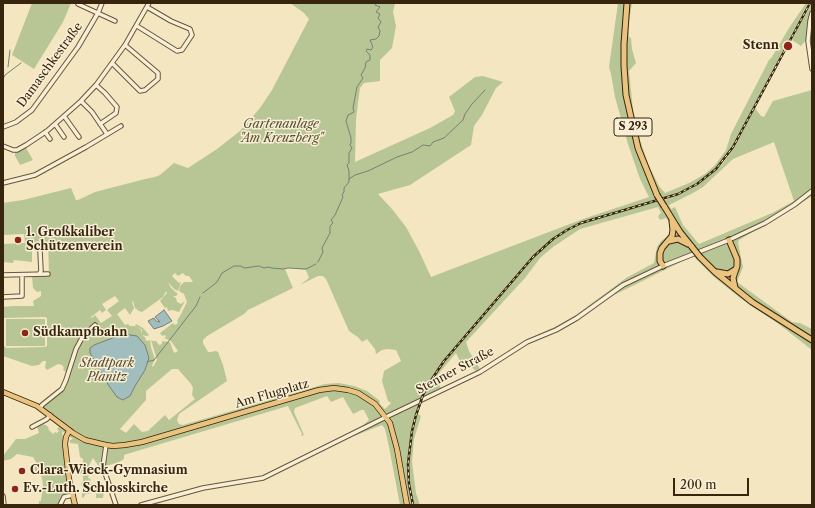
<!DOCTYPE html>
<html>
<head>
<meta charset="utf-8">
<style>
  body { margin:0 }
  #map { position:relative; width:815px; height:508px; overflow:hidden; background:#f4e6c0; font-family:"Libre Caslon Text",serif }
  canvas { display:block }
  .frame { position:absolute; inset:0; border:4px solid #37250d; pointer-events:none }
  .scale { position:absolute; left:673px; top:478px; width:76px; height:18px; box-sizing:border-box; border:2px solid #37250d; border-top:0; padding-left:5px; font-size:12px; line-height:14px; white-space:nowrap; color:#37250d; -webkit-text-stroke:3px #f8efd6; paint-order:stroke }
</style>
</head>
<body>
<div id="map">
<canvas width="815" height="508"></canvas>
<div class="frame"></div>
<div class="scale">200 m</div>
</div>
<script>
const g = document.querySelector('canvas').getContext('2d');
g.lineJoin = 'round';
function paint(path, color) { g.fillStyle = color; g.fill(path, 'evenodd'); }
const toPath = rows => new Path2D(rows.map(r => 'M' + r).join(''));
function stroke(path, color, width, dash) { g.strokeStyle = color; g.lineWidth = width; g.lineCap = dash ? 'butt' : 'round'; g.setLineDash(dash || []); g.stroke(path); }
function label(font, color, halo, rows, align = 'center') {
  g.font = font + ' "Libre Caslon Text",serif'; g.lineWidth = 3; g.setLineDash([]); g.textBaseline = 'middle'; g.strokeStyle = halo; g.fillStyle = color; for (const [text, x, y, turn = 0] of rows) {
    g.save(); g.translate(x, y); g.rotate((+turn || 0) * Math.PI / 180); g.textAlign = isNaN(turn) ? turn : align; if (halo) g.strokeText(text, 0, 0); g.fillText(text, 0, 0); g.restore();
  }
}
paint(toPath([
  [32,3,71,3,63,22,34,69,12,55],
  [290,3,395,3,393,12,396,26,392,48,380,60,380,81,364,83,360,88,356,119,355,162,430,128,453,115,455,111,449,97,475,77,483,76,503,82,496,88,482,115,474,126,471,145,410,185,378,194,392,209,406,227,419,251,431,277,583,219,649,197,640,179,628,144,615,97,611,74,609,67,618,3,632,3,628,27,629,37,631,38,632,49,636,63,629,71,634,120,640,140,649,166,659,186,665,193,689,183,705,174,715,165,726,150,731,134,769,60,772,57,789,28,806,3,808,3,730,151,715,169,703,179,684,190,664,198,665,200,672,197,691,189,708,177,722,165,736,144,755,108,761,116,764,117,773,101,812,90,812,201,811,197,739,240,738,243,743,267,737,282,792,322,800,323,812,329,812,350,780,325,740,298,714,277,693,256,608,298,584,316,557,331,527,344,483,372,480,369,476,371,469,365,460,361,456,353,435,378,441,388,423,397,418,414,421,416,414,439,412,462,416,493,420,505,400,505,389,447,385,429,382,425,354,436,352,432,360,428,369,420,364,410,361,410,353,414,343,397,331,402,327,396,295,408,294,412,304,435,301,436,302,434,288,406,127,454,124,455,124,459,119,462,100,468,93,458,86,471,89,472,88,479,90,478,91,484,102,483,104,489,103,498,96,498,96,488,90,491,89,494,86,494,83,498,82,497,82,486,81,484,83,481,83,475,79,473,79,467,83,464,83,459,80,457,78,444,70,443,70,440,73,439,62,431,71,495,64,496,60,505,39,505,39,501,41,501,43,484,40,470,35,471,34,464,37,464,33,457,17,454,11,459,3,461,3,456,16,439,25,439,39,433,37,426,41,424,46,425,49,428,48,429,53,434,55,432,57,433,59,431,57,429,59,427,40,411,43,406,62,389,69,374,63,370,64,368,62,365,58,364,47,370,45,368,46,361,43,361,39,365,32,366,3,356,3,319,4,319,4,346,6,348,45,347,47,346,47,318,45,317,3,318,3,307,13,306,34,306,33,301,41,296,41,291,37,292,33,288,32,276,49,274,48,242,32,243,32,262,14,260,13,263,3,262,3,244,25,243,24,234,3,235,3,203,23,200,71,188,76,200,78,200,95,192,145,179,155,177,160,175,174,163,188,168,217,149,240,131,260,108,272,90,309,19,304,13],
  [774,142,794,201,772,213,699,244,683,225,675,207,671,209,669,205,693,193,703,187,733,159],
  [658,207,661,213,658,216,660,220,666,218,671,225,671,231,668,236,661,241,657,247,654,263,626,278,576,315,557,326,528,339,480,369,469,351,466,342,525,278,540,258,553,247,580,229],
  [288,268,306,270,309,278,300,285,318,276,323,276,326,279,349,331,359,338,362,342,367,339,375,349,376,354,382,350,387,349,396,350,401,361,384,371,382,381,388,401,391,403,385,409,379,403,380,401,367,391,354,386,339,383,325,384,183,425,179,424,177,420,179,414,227,381,223,365,218,352,216,351,211,352,208,352,203,343,203,340,207,336,244,314,248,310,293,288,285,269],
  [175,273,178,276,183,273,186,276,189,276,193,282,184,282,180,286,179,291,184,294,187,302,181,314,177,321,178,323,175,325,173,323,160,333,162,336,165,335,166,337,164,338,171,341,178,351,174,353,170,342,163,341,162,342,162,344,159,345,156,341,153,341,151,340,157,360,153,367,152,365,155,360,151,347,150,340,147,341,145,339,146,338,142,335,147,336,149,335,143,328,136,324,135,326,138,327,142,330,142,334,141,330,138,327,134,326,130,326,128,324,125,325,117,314,125,308,130,315,134,308,132,302,133,301,135,308,139,311,142,312,163,297,166,291,167,293,160,301,165,308,167,307,168,311,172,310,179,312,185,301,181,304,177,302,176,298,173,296,176,296,178,294,171,288,168,282,174,289,178,291,181,282,179,283,172,276],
  [115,296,119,301,107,310,112,316,101,323,95,315,92,318,91,317,100,310,102,313,106,310,102,304],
  [172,369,178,369,191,384,193,388,192,395,195,399,169,420,165,415,148,431,142,432,134,424,126,433,120,429,146,400,146,391],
  [812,3,807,39,801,46,792,40,796,33,795,32],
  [26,148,33,160,20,165,15,156,15,152],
  [6,319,45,319,45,346,6,346]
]), '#b8c695');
const water = toPath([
  [164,310,172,321,163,326,154,329,148,321,154,318,156,321,160,322,155,317,164,310],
  [123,334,137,336,145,345,149,358,145,370,135,386,130,396,123,400,117,397,109,386,90,353,90,348,94,345,123,334]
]);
paint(water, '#a1bdbe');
stroke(water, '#778077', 1);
stroke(toPath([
  [8,67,10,50],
  [3,79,5,75,21,63],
  [349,179,355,175,368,171,397,157,412,152,423,145,430,146,433,142,444,138,463,120,465,114,472,104,485,90],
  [318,262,323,252,322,248,330,233,330,226,333,223,331,220,335,215,343,197,342,195,344,192,344,188,349,182,349,171,347,165,349,163,349,153,352,148,350,145,351,143,351,138,346,121,348,115,354,112,353,108,357,87,363,78,361,75,365,68,366,62,370,60,370,55,366,51,367,49,371,50,373,47,370,40,376,39,379,36,380,31,378,27,381,22,378,18,380,14,376,12,380,7,375,5,376,3],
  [203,293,217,282,222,273,234,266,241,266,244,268,259,266,264,268,268,267,272,268,283,269,288,268,306,269,316,264],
  [147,362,154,360,196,306,200,297]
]), '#778077', 1);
const minor = toPath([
  [78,4,115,21],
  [812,13,810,21,808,41,812,69],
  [137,26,177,51,182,50,192,35,190,29,171,21,147,7],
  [112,63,140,91,145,90,158,79,158,73,125,45],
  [96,85,105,93,117,107,116,113,100,124],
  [81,101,92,112,107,134],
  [64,116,79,137],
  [55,124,64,137],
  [3,127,16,122,32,110,78,47,98,13,102,3],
  [45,132,50,139],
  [3,146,13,150,17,150,26,145,47,131,81,101,96,85,125,45,149,3],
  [3,183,35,175,86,147,121,126],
  [39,274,41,271,40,251],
  [3,275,48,274],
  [3,297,22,296,22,275],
  [40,408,42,405,62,389,66,380,76,349,83,336,95,325],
  [32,427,47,419,50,415],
  [106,445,103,467,116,505],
  [3,496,4,505],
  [60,505,64,497,73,495],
  [141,505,203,488,263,478,386,417,480,372,527,342,556,330,577,318,623,285,663,266,729,240,765,223,794,205,812,191]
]);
const major = toPath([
  [3,392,37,406,73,433,85,440,106,445,113,446,125,445,142,442,319,390,334,388,348,390,358,393,375,404,390,423,397,449,407,505],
  [69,431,66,437,65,444,69,479,75,505]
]);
const highway = toPath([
  [627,3,624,44,624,66,626,95,638,148,657,195],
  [664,206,680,232,692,247],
  [729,240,737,259,737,266,733,278,735,288],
  [669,241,678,239,688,244],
  [700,257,715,272,752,302,812,340],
  [663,266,660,261,660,253,662,248,672,236,673,230,672,221],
  [717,272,728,274,736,269]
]);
stroke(minor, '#66553a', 5.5);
stroke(major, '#37250d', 6);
stroke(highway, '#37250d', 7);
stroke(minor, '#f8efd6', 3.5);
stroke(major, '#eac380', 4.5);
stroke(highway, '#eac380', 5);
const rail = toPath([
  [413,505,409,484,408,464,412,431,416,415,423,395,432,379,444,361,533,257,553,239,567,230,581,223,678,194,697,184,716,169,733,147,810,3]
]);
stroke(rail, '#37250d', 2.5);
stroke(rail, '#f8efd6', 1, [3]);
const highwayBridge = toPath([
  [657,195,664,206],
  [692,247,700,257]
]);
stroke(highwayBridge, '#37250d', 7, []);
stroke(highwayBridge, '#eac380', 5);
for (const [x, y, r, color] of [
  [788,46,5,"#8f2418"],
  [18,240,4,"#8f2418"],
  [25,333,4,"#8f2418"],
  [22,471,4,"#8f2418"],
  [15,489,4,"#8f2418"]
]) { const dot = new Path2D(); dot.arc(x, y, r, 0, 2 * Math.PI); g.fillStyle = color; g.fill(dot); stroke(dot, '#f8efd6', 1.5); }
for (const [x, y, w] of [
  [633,127,38]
]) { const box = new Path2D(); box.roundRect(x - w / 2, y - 9, w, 18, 3); g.fillStyle = '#f8efd6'; g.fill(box); stroke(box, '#37250d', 1); }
label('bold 11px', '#37250d', null, [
  ["S 293",633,127]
]);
label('bold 12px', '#37250d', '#f8efd6', [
  ["Stenn",779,46,"right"],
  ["1. Großkaliber",26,233],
  ["Schützenverein",26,247],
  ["Südkampfbahn",33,333],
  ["Clara-Wieck-Gymnasium",30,471],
  ["Ev.-Luth. Schlosskirche",23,489]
], 'left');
label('12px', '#37250d', '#f8efd6', [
  ["Damaschkestraße",50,65,-54],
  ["Stenner Straße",455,371,-28],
  ["Am Flugplatz",272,394,-16]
]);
label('italic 12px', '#574d2f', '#f8efd6', [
  ["Gartenanlage",281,125],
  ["\"Am Kreuzberg\"",281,139],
  ["Stadtpark",107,364],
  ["Planitz",107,378]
]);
</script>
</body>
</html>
